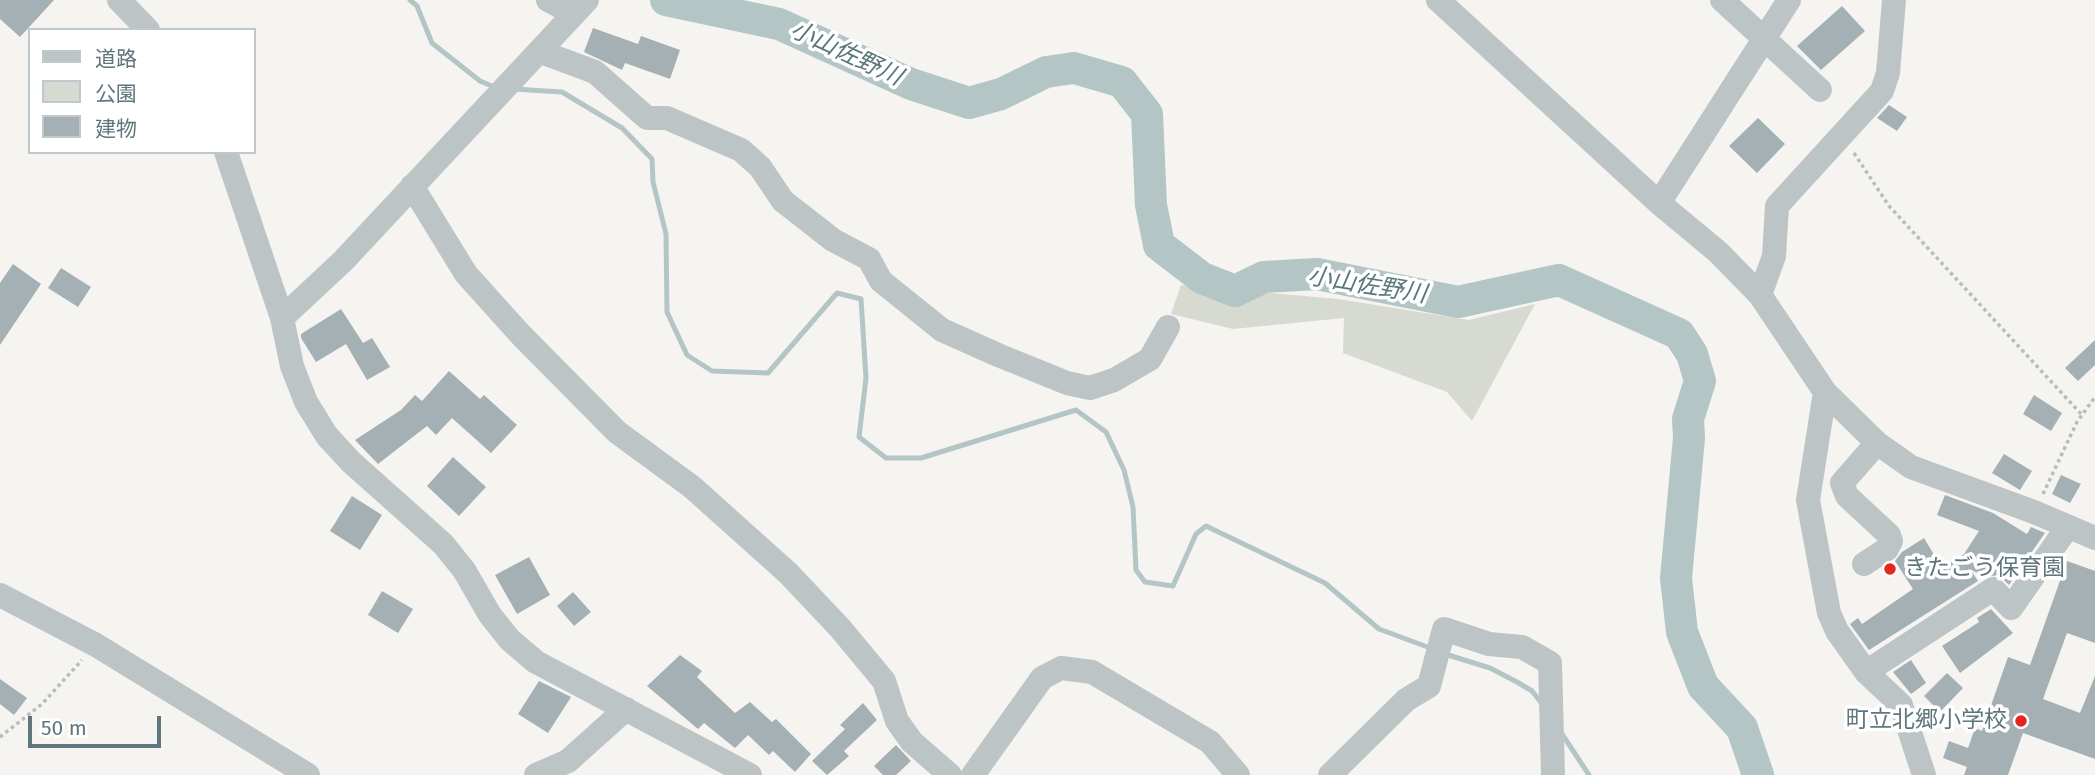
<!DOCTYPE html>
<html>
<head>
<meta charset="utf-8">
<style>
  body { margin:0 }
  #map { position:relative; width:2095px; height:775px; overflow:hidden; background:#f5f4f1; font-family:"Fira Sans","Noto Sans JP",sans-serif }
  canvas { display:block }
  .legend { position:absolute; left:28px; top:28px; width:228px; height:126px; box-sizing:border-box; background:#fff; border:2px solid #bfc8cb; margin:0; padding:9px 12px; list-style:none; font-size:21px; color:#5f767d }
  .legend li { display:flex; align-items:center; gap:14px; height:35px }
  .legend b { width:35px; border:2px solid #bfc8cb }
  .scale { position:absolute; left:28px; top:716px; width:133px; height:32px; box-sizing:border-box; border:4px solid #5f767d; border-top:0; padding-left:9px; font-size:21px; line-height:24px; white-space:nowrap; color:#5f767d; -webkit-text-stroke:5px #fff; paint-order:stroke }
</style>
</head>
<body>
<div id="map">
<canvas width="2095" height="775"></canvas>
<ul class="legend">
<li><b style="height:9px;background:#bdc4c6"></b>道路</li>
<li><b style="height:19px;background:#d6dad0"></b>公園</li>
<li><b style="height:19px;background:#a4b0b3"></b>建物</li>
</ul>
<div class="scale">50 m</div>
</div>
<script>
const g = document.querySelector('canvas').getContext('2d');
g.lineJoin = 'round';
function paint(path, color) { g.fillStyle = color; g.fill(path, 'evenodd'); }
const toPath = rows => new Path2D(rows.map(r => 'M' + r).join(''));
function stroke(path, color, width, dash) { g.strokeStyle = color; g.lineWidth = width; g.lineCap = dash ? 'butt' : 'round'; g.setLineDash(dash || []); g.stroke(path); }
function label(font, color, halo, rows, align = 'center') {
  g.font = font + ' "Fira Sans","Noto Sans JP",sans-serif'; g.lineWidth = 7; g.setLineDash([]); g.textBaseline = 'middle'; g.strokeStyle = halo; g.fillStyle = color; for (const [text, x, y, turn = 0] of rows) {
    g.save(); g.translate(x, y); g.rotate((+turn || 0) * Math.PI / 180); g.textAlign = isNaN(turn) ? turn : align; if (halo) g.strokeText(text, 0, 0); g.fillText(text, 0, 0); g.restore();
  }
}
paint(toPath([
  [1181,285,1338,299,1469,320,1535,304,1472,421,1447,392,1343,353,1344,318,1233,329,1171,314]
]), '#d6dad0');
stroke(toPath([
  [410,0,417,6,432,43,480,81,494,87],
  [514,89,562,92,622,128,652,159,653,182,666,234,667,312,687,355,712,371,768,373,837,293,861,299,866,378,859,437,886,458,921,458,1076,410,1106,432,1124,470,1133,507,1136,570,1145,582,1173,586,1196,534,1206,526,1325,583,1379,629,1433,649],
  [1445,654,1490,668,1517,682,1532,691,1543,705],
  [1560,731,1589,775]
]), '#b4c5c6', 5);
stroke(toPath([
  [666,0,779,24,911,84,969,103,1001,94,1046,72,1074,68,1122,82,1147,114,1151,205,1159,245,1202,278,1235,291,1264,277,1317,274,1458,302,1559,280,1679,334,1692,354,1700,381,1688,419,1689,438,1676,578,1682,632,1703,686,1742,728,1758,775]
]), '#b4c5c6', 32);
paint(toPath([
  [0,0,54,0,20,37,0,19],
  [1842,6,1865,31,1821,70,1797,46],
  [593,28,638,44,641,36,680,50,670,79,625,63,622,70,584,52],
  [1889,105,1907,117,1897,131,1877,118],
  [1758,118,1785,144,1757,173,1729,146],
  [13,264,41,284,0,345,0,283],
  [61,268,91,287,78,307,48,288],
  [341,309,363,343,372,338,390,367,367,380,346,344,316,362,301,338,301,334],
  [2095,340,2095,365,2078,381,2065,368],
  [449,371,480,399,484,395,517,425,491,453,452,418,436,435,427,426,378,464,355,440,401,410,415,395,422,401],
  [2034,395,2062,413,2051,431,2023,414],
  [2004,454,2032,471,2020,490,1992,473],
  [453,457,486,487,459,516,427,486],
  [2061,475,2081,484,2070,503,2052,494],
  [1945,495,1993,513,2027,534,2031,527,2045,533,2009,585,1999,575,1984,577,1970,569,1978,581,1869,650,1850,624,1858,618,1862,624,1913,589,1895,561,1902,552,1924,538,1942,568,1964,554,1979,531,1937,515],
  [352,496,382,515,360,550,330,531],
  [529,557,550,595,517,614,495,575],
  [2067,561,2095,571,2095,643,2067,633,2043,699,2080,713,2095,676,2095,759,2023,733,2008,775,1964,775,1967,767,1943,758,1949,741,1968,748,1975,728,1982,731,2008,657,2030,665],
  [382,591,413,609,398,633,368,615],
  [573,592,591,612,574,626,557,606],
  [1991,609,2013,633,1960,673,1942,646,1979,622,1977,618],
  [680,655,702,671,697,677,735,713,750,702,772,722,776,719,811,754,795,772,773,751,769,755,748,735,735,748,704,723,698,729,647,686],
  [1911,660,1926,683,1911,694,1893,672],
  [1947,673,1963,688,1940,712,1924,696],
  [0,679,27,698,14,715,0,704],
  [539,681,571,697,548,733,518,714],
  [863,703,877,720,844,751,849,756,827,775,812,761,845,729,840,725],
  [896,745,911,761,896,775,883,775,874,766]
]), '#a4b0b3');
stroke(toPath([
  [1854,153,1889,206,2082,415],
  [2043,494,2077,422,2095,397],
  [0,737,42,704,82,660]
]), '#b7bcbd', 3.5, [3.5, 3.5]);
stroke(toPath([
  [119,0,148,30],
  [548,0,574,14],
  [1438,0,1659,203,1718,252,1760,295,1825,392,1877,443,1911,467,2034,512,2095,538],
  [1722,0,1820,90],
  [541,52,595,72,647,118,667,118,741,150,760,167,783,201,833,240,869,259,881,281,942,330,998,355,1067,383,1090,388,1114,380,1150,359,1168,327],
  [226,152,282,318,292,366,306,402,327,436,351,462,443,544,464,570,490,615,510,640,536,662,750,775],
  [412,186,466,274,521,335,617,432,692,487,788,573,840,628,884,681,897,721,912,742,950,775],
  [1659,203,1789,0],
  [1760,295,1774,256,1777,206,1882,91,1888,73,1894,0],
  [282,318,343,261,587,0],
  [1825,392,1808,500,1829,613,1837,631,1866,672,1901,705,1924,775],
  [1864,564,1887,549,1891,541,1889,535,1847,496,1842,483,1877,443],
  [0,595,96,645,308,775],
  [1866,672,1993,589,2011,608,2067,528],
  [536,775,568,761,626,709],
  [973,775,1042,678,1061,668,1092,672,1210,742,1238,775],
  [1330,775,1406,700,1429,686,1444,629,1489,644,1522,647,1550,663,1553,775]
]), '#bdc4c6', 24);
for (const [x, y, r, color] of [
  [1890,569,7,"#e7251f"],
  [2021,721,7,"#e7251f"]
]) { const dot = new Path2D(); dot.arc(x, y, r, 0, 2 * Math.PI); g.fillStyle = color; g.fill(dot); stroke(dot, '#fff', 2.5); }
label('23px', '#5f767d', '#fff', [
  ["きたごう保育園",1904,569],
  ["町立北郷小学校",2007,721,"right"]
], 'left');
label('italic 24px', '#5a7779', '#fff', [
  ["小山佐野川",846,54,25],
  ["小山佐野川",1367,286,9]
]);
</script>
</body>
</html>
